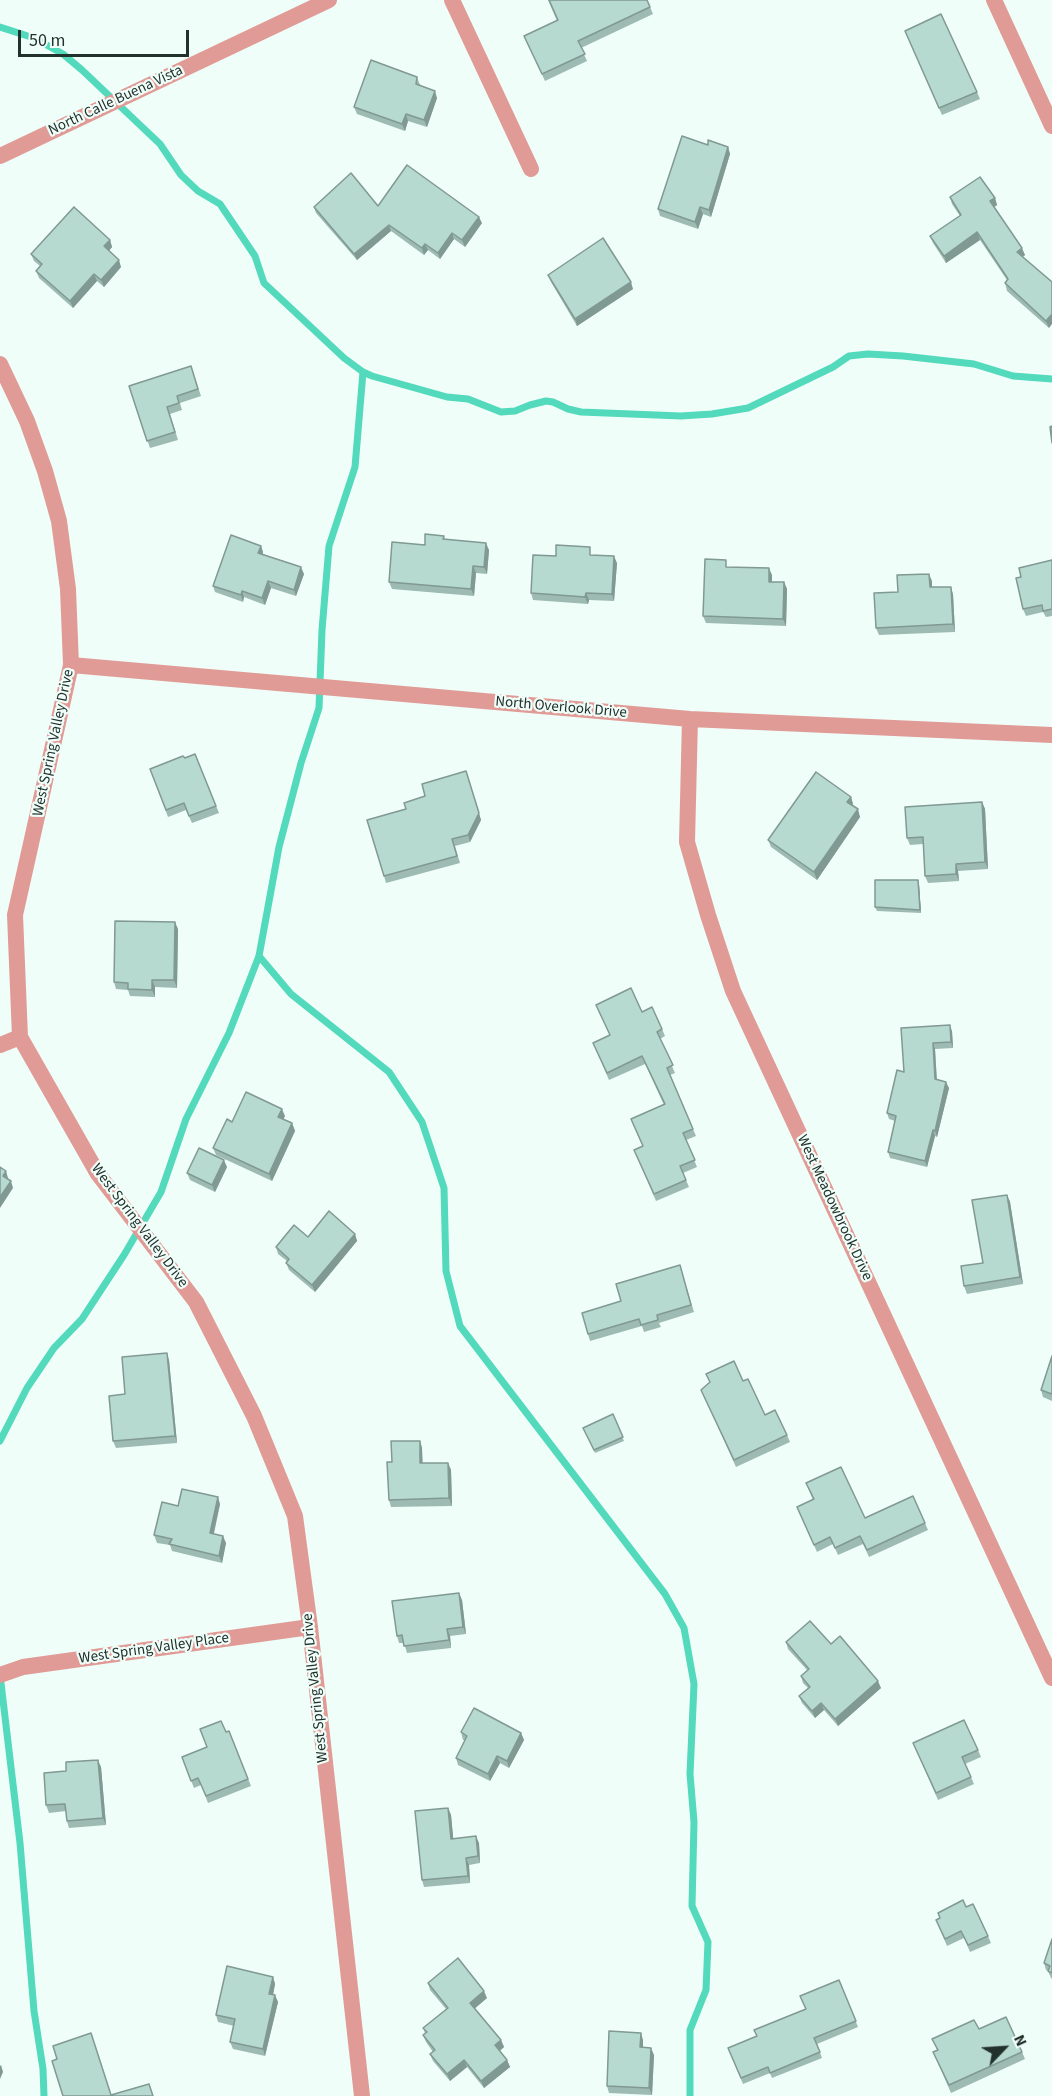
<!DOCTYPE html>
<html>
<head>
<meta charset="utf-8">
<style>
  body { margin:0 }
  #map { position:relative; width:1052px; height:2096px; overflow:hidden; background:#f0fef9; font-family:"Source Sans 3",sans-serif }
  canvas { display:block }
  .north { position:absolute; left:974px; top:2018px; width:60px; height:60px; -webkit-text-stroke:4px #f0fef9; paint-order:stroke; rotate:65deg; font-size:16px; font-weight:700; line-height:24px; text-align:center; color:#23312d }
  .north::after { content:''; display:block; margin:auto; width:21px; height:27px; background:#23312d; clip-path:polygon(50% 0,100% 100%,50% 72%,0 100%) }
  .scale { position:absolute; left:18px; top:30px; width:171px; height:27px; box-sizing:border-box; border:3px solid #23312d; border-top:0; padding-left:8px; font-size:18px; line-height:21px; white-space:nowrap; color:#23312d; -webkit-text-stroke:4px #f0fef9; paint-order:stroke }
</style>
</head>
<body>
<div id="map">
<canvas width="1052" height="2096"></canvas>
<div class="north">N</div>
<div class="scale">50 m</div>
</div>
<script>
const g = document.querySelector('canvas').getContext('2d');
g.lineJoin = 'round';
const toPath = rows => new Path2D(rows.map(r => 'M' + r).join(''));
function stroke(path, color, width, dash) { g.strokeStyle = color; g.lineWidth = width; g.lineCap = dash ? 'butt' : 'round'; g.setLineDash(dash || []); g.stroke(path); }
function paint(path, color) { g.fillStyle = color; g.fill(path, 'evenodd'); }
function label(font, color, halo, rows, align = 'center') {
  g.font = font + ' "Source Sans 3",sans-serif'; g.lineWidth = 4.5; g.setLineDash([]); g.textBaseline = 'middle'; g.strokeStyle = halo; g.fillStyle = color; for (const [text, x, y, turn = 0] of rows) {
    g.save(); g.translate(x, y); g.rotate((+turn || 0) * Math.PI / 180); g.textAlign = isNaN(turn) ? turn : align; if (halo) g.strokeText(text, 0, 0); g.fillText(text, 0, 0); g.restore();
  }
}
stroke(toPath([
  [0,27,34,38,63,54,82,70,160,144,181,175,198,191,220,204,255,256,264,283,344,358,363,372,372,376,447,397,468,399,501,412,515,411,530,405,546,401,553,402,568,409,581,412,681,416,712,414,748,408,833,367,849,356,868,354,903,356,974,364,1013,376,1052,379],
  [259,956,291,994,389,1072,422,1122,444,1188,446,1271,460,1326,665,1594,684,1628,694,1684,690,1774,694,1822,692,1906,708,1942,706,1990,690,2030,690,2096],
  [0,1441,27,1388,54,1348,82,1319,124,1255,161,1192,186,1119,229,1033,259,956,279,847,301,763,319,708,322,630,329,546,355,467,363,372],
  [0,1675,20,1843,34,2011,43,2069,44,2096]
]), '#53d9bb', 7);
stroke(toPath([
  [452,0,531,169],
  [994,0,1052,126],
  [0,364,27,421,45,471,59,521,68,589,71,665,15,915,20,1037,98,1174,196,1302,254,1416,295,1516,310,1627,362,2096],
  [71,665,690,719,1052,735],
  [690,719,687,842,708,915,733,991,1052,1678],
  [0,1045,20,1037],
  [0,1675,23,1667,310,1627]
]), '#e09b97', 16);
stroke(toPath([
  [0,156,329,0]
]), '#e09b97', 16);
paint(toPath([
  [548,0,650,7,653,14,581,48,587,61,545,81,524,36,557,21],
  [905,31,977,92,980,99,942,115],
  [417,77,420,85,437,98,427,127,408,121,405,131,357,114,354,107],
  [708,145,728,147,730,154,711,217,703,214,698,229,660,216,658,209],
  [950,197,995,198,997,205,994,207,1025,255,1023,257,1052,282,1049,328,1007,291,1005,283,1007,280,980,240,946,263,933,243,930,236,960,216,952,204],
  [378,206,482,223,465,247,454,239,440,259,428,250,424,255,391,231,357,260,316,213,314,207],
  [110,240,112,247,109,251,121,267,104,287,97,281,73,308,39,278,36,271,40,266,34,261,31,254],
  [548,275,633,289,577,326,551,282],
  [191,366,201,396,180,403,182,410,170,414,178,440,150,448,129,386],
  [444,536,445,539,489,550,487,574,476,573,474,596,392,589,389,582,425,545],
  [261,546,263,552,263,554,304,574,296,596,271,588,265,605,244,597,243,602,215,592,213,586],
  [593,555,617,563,614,601,589,600,588,604,533,600,531,593,556,556],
  [1052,560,1052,616,1046,617,1043,612,1026,616,1023,609],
  [729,567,772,575,772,582,784,582,787,589,786,626,706,623,703,616],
  [932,581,932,587,953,594,955,632,879,635,876,628],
  [195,754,219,813,192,823,186,810,168,817,150,769],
  [466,771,481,820,470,842,455,846,460,863,386,883,384,876,406,809],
  [851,797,853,804,852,806,860,817,817,880,771,847,768,840],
  [982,802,985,809,988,869,958,871,959,881,928,883,925,876,923,844,910,845,907,838],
  [918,880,919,884,921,913,877,911,875,907],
  [178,929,177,988,155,987,155,997,130,996,128,990,116,989,114,982],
  [596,1005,642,1012,662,1029,665,1036,660,1039,675,1073,670,1075,696,1136,686,1140,697,1167,683,1173,689,1187,656,1201,634,1150,643,1146,631,1119,664,1105,645,1064,609,1080,593,1043,610,1035],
  [901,1028,952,1031,953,1048,935,1049,937,1080,949,1088,937,1137,935,1136,927,1167,890,1158,888,1152,895,1121,889,1119,887,1113,904,1072],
  [285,1116,283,1119,292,1123,295,1131,272,1181,216,1155,213,1148,232,1122],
  [227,1167,215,1192,190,1180,187,1173],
  [1007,1195,1010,1202,1023,1284,967,1294,964,1286,983,1263],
  [355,1234,357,1241,315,1292,289,1270,286,1263,287,1261,278,1254,276,1247,308,1237],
  [682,1272,694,1312,659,1323,661,1327,644,1332,642,1326,590,1341,588,1334,621,1301],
  [1052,1356,1052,1401,1043,1397,1041,1390],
  [169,1360,177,1443,116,1448,113,1441,125,1394],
  [706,1374,743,1381,765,1415,787,1435,790,1442,736,1467,701,1390,710,1382],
  [613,1414,624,1441,595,1453,583,1428],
  [420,1441,422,1448,422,1463,448,1463,451,1470,452,1506,391,1507,389,1500,392,1462],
  [806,1483,865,1518,925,1523,928,1530,869,1557,863,1544,838,1555,833,1544,817,1552,797,1507,813,1500],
  [220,1504,214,1534,226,1543,222,1563,172,1551,170,1545,157,1543,154,1535,178,1506],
  [462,1600,466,1634,450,1636,451,1648,407,1653,404,1643,399,1643,397,1636],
  [786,1642,831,1644,881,1688,838,1726,824,1710,815,1718,802,1703,799,1696,808,1688,803,1683,801,1676,807,1670,788,1649],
  [229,1731,251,1786,208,1803,201,1785,194,1788,182,1757,207,1747,226,1732],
  [461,1732,521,1733,524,1740,509,1768,500,1763,490,1781,458,1765,456,1758,465,1740,463,1740],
  [913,1743,978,1750,981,1757,965,1764,974,1784,938,1800],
  [101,1767,106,1825,69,1828,67,1821,66,1811,49,1813,46,1805,66,1771],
  [448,1808,451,1815,453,1838,479,1843,480,1863,469,1865,470,1883,424,1887,422,1880],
  [966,1907,988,1936,991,1943,970,1952,964,1938,947,1946,936,1920,940,1918,938,1913],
  [1052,1939,1052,1979,1051,1978,1048,1971,1046,1970,1044,1963],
  [273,1977,275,1984,273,1994,278,2002,265,2056,233,2049,230,2042,234,2026,218,2022,216,2015],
  [839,1980,858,2027,817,2044,822,2058,772,2078,770,2073,743,2084,728,2048,757,2036,805,2009],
  [428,1983,487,1998,475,2008,501,2040,504,2047,500,2051,507,2060,510,2067,484,2088,467,2067,450,2081,433,2061,430,2054,433,2052,426,2042,423,2035,425,2033,423,2028,446,2009,430,1990],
  [979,2029,1022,2052,1025,2059,951,2093,933,2052,937,2050,932,2039],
  [643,2040,643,2047,654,2055,652,2095,609,2093,607,2086]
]), '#9dbbb3');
paint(toPath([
  [435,91,437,98,427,127,424,120],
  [406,114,408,121,405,131,402,124],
  [728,147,730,154,711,217,709,210],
  [995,198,997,205,993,208,990,201],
  [700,207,703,214,698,229,695,222],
  [479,217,482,223,465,247,462,240],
  [389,225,391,231,357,260,354,254],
  [977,232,980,240,946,263,944,256],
  [452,233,454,239,440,259,438,253],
  [110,240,112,247,107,253,104,246],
  [425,244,428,250,424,255,422,248],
  [1022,248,1025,255,1019,259,1017,252],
  [119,260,121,267,104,287,101,280],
  [94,274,97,281,73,308,70,301],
  [631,282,633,289,577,326,575,319],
  [1052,314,1052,324,1049,328,1046,321],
  [486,543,489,550,487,574,484,567],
  [261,546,263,552,261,559,258,553],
  [614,556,617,563,614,601,612,594],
  [473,566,476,573,474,596,471,589],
  [301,567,304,574,296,596,294,590],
  [769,568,772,575,772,589,769,582],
  [929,574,932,581,932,594,930,587],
  [268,581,271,588,265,605,262,598],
  [784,582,787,589,786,626,783,619],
  [951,587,953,594,955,632,953,624],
  [242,591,244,597,243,602,241,595],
  [586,593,589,600,588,604,585,597],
  [466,771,481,820,470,842,468,835],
  [851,797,853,804,849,809,847,802],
  [982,802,985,809,988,869,985,862],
  [858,809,860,817,817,880,814,872],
  [956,864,958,871,959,881,956,874],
  [918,880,919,884,921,913,920,910],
  [175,922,178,929,177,988,174,980],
  [152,980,155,987,155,997,152,990],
  [950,1025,952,1031,953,1048,951,1042],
  [933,1043,935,1049,937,1085,935,1079],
  [946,1082,949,1088,937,1137,935,1131],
  [282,1109,285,1116,281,1124,278,1117],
  [292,1123,295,1131,272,1181,269,1174],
  [933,1130,935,1136,927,1167,925,1161],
  [224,1160,227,1167,215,1192,212,1185],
  [6,1171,8,1178,5,1183,3,1176],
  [11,1181,13,1188,0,1208,0,1197],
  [1007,1195,1010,1202,1023,1284,1020,1277],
  [355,1234,357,1241,315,1292,312,1285],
  [167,1353,169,1360,177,1443,175,1436],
  [420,1441,422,1448,423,1470,420,1463],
  [448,1463,451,1470,452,1506,449,1498],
  [218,1497,220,1504,212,1540,210,1533],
  [223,1536,226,1543,222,1563,219,1556],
  [459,1593,462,1600,466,1634,463,1627],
  [447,1629,450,1636,451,1648,449,1640],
  [878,1681,881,1688,838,1726,835,1719],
  [821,1703,824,1710,815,1718,812,1711],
  [521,1733,524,1740,509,1768,507,1761],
  [497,1756,500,1763,490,1781,488,1774],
  [98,1760,101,1767,106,1825,103,1818],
  [448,1808,451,1815,454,1846,451,1839],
  [476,1836,479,1843,480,1863,478,1856],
  [466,1858,469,1865,470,1883,468,1876],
  [273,1977,275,1984,272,2001,269,1994],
  [484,1991,487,1998,473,2010,470,2003],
  [275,1995,278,2002,265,2056,263,2049],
  [641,2033,643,2040,643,2054,640,2047],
  [501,2040,504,2047,498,2052,495,2045],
  [651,2048,654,2055,652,2095,649,2088],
  [464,2060,467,2067,450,2081,447,2074],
  [507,2060,510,2067,484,2088,481,2081],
  [1,2065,3,2072,0,2079,0,2066]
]), '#809992');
const building = toPath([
  [549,0,647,0,650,7,578,41,585,54,542,74,524,36,558,20,549,0],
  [941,14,977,92,939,108,905,31,941,14],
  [371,60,417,77,416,84,435,91,424,120,406,114,402,124,354,107,371,60],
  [682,136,708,145,708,140,728,147,709,210,700,207,695,222,658,209,682,136],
  [407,165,479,217,462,240,452,233,438,253,425,244,422,248,389,225,354,254,314,207,351,173,378,206,407,165],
  [980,177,995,198,990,201,1022,248,1017,252,1052,282,1052,314,1046,321,1005,283,1008,279,977,232,944,256,930,236,961,215,950,197,980,177],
  [74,207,110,240,104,246,119,260,101,280,94,274,70,301,36,271,42,264,31,254,74,207],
  [603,238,631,282,575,319,548,275,603,238],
  [191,366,198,389,177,396,179,403,167,407,175,432,147,441,129,386,191,366],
  [1052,426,1052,443,1050,427,1052,426],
  [425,534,444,536,443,539,486,543,484,567,473,566,471,589,389,582,392,542,425,545,425,534],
  [231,535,261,546,258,553,301,567,294,590,268,581,262,598,242,591,241,595,213,586,231,535],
  [556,545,590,547,590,555,614,556,612,594,586,593,585,597,531,593,533,555,556,556,556,545],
  [705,559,726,560,726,567,769,568,769,582,784,582,783,619,703,616,705,559],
  [1052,560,1052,609,1043,611,1042,605,1023,609,1016,578,1021,577,1019,568,1052,560],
  [929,574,930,587,951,587,953,624,876,628,874,593,898,592,897,575,929,574],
  [195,754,216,806,189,816,184,803,166,810,150,769,183,756,185,758,195,754],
  [466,771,479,813,468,835,452,839,457,856,384,876,367,820,406,809,404,803,425,796,422,784,466,771],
  [816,772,851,797,847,802,858,809,814,872,768,840,816,772],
  [982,802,985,862,956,864,956,874,925,876,923,837,907,838,905,807,982,802],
  [875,880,918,880,920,910,875,907,875,880],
  [115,921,175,922,174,980,152,980,152,990,128,989,128,983,114,982,115,921],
  [631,988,642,1012,652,1007,662,1029,657,1032,673,1065,667,1068,693,1129,683,1133,695,1160,680,1166,686,1180,654,1194,634,1150,643,1146,631,1119,665,1104,642,1056,607,1073,593,1043,610,1035,596,1005,631,988],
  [950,1025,951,1042,933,1043,935,1079,946,1082,935,1131,933,1130,925,1161,888,1152,896,1116,887,1113,897,1070,904,1072,901,1028,950,1025],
  [246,1092,282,1109,278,1117,292,1123,269,1174,213,1148,227,1119,232,1122,246,1092],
  [199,1148,224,1160,212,1185,187,1173,199,1148],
  [0,1167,6,1171,3,1176,11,1181,0,1197,0,1167],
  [1007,1195,1020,1277,964,1286,961,1266,983,1263,972,1200,1007,1195],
  [329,1211,355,1234,312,1285,286,1263,289,1259,276,1247,294,1225,308,1237,329,1211],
  [680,1265,691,1305,657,1315,658,1320,641,1325,639,1319,588,1334,582,1313,621,1301,616,1284,680,1265],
  [167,1353,175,1436,113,1441,109,1396,125,1394,122,1357,167,1353],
  [1052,1356,1052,1394,1041,1390,1052,1356],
  [734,1361,743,1381,748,1379,765,1415,775,1410,787,1435,734,1460,701,1390,710,1382,706,1374,734,1361],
  [613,1414,623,1437,594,1450,583,1428,613,1414],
  [391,1441,420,1441,420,1463,448,1463,449,1498,389,1500,387,1462,392,1462,391,1441],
  [841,1467,865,1518,913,1496,925,1523,867,1550,860,1536,835,1548,830,1537,814,1545,797,1507,814,1499,806,1483,841,1467],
  [182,1489,218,1497,210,1533,223,1536,219,1556,169,1544,172,1539,154,1535,162,1502,178,1506,182,1489],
  [459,1593,463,1627,447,1629,449,1640,404,1646,402,1635,397,1636,392,1601,459,1593],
  [810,1621,831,1644,840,1636,878,1681,835,1719,821,1703,812,1711,799,1696,810,1687,801,1676,809,1669,786,1642,810,1621],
  [474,1708,521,1733,507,1761,497,1756,488,1774,456,1758,467,1736,461,1732,474,1708],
  [964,1720,978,1750,962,1757,971,1777,936,1793,913,1743,964,1720],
  [221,1721,226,1732,229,1731,248,1779,206,1796,198,1778,191,1781,182,1757,207,1747,200,1729,221,1721],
  [98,1760,103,1818,67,1821,65,1804,46,1805,44,1773,66,1771,66,1762,98,1760],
  [448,1808,451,1839,476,1836,478,1856,466,1858,468,1876,422,1880,415,1811,448,1808],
  [963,1900,966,1907,973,1904,988,1936,968,1945,961,1931,945,1939,936,1920,940,1918,938,1913,963,1900],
  [1052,1939,1052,1973,1048,1971,1050,1966,1044,1963,1052,1939],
  [458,1958,484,1991,470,2003,501,2040,495,2045,507,2060,481,2081,464,2060,447,2074,430,2054,435,2050,423,2035,427,2032,423,2028,448,2008,428,1983,458,1958],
  [227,1966,273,1977,269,1994,275,1995,263,2049,230,2042,235,2019,216,2015,227,1966],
  [839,1980,856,2021,814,2038,820,2052,770,2073,768,2067,741,2078,728,2048,757,2036,754,2030,806,2009,800,1996,839,1980],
  [1006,2017,1022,2052,949,2085,933,2052,938,2050,932,2039,974,2020,979,2029,1006,2017],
  [609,2031,641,2033,640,2047,651,2048,649,2088,607,2086,609,2031],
  [91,2033,111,2095,149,2084,153,2096,63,2096,52,2061,57,2059,53,2046,91,2033]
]);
paint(building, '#b7dad0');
stroke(building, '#809992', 1.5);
label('15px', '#23312d', '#f0fef9', [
  ["North Calle Buena Vista",116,101,-25],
  ["North Overlook Drive",561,708,5],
  ["West Spring Valley Drive",54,743,-78],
  ["West Meadowbrook Drive",834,1208,65],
  ["West Spring Valley Drive",139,1226,53],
  ["West Spring Valley Place",154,1649,-8],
  ["West Spring Valley Drive",316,1688,-96]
]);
</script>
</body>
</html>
